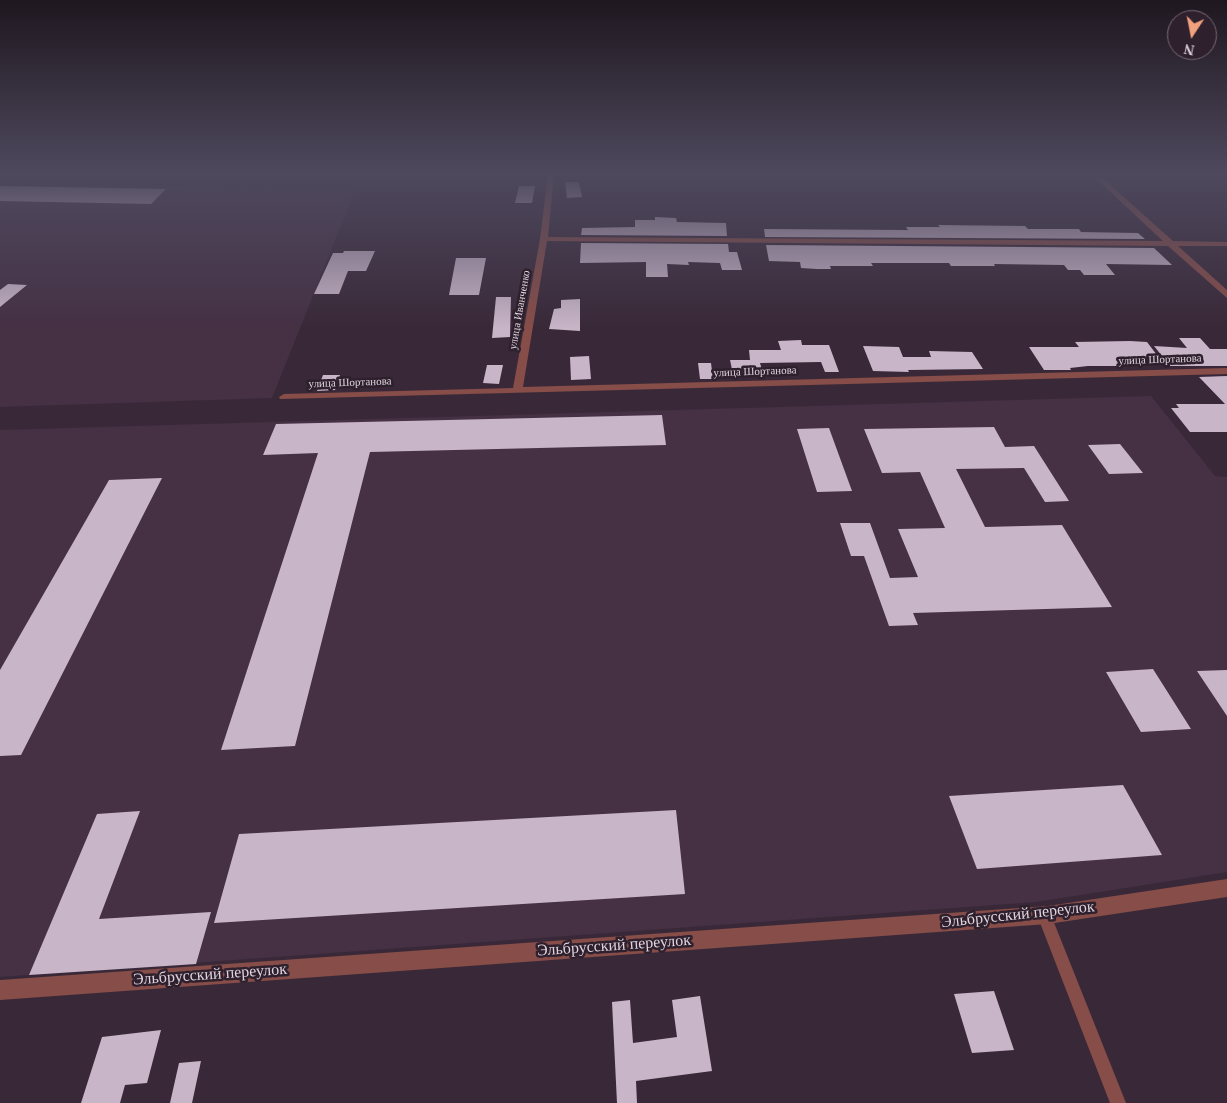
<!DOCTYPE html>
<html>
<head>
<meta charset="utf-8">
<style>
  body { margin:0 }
  #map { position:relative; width:1227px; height:1103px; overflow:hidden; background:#392938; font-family:Georgia,serif }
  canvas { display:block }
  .north { position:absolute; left:1167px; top:10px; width:50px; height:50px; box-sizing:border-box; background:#2f202e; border:1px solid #756874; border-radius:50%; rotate:191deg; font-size:14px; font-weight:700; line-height:20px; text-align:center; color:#dfd5de }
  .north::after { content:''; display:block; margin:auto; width:18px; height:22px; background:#f1a17d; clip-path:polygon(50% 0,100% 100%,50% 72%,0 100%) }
</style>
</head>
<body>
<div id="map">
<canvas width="1227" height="1103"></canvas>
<div class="north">N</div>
</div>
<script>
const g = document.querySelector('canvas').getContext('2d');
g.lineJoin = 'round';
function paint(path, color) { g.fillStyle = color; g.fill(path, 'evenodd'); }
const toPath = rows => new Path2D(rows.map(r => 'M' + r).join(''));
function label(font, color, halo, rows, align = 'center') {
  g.font = font + ' Georgia,serif'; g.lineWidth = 5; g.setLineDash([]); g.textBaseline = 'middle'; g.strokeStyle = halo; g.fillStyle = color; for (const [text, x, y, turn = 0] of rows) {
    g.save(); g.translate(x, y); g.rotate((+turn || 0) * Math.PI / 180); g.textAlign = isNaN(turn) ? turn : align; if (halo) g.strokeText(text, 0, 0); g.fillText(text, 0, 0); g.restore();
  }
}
paint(toPath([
  [14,184,356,188,272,398,0,407,0,196],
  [1151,396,1215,476,1227,477,1227,872,1036,902,0,977,0,430]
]), '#453044');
paint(toPath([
  [565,182,579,182,582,197,567,198],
  [0,186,166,189,151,204,0,201],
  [519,186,535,186,532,203,515,203],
  [655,217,676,218,677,222,726,223,727,236,581,235,582,228,635,227,635,220,655,220],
  [938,225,1025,226,1028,229,1079,229,1081,232,1138,233,1145,239,765,237,764,229,908,230,906,227,940,227],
  [581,243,728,244,729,252,737,252,742,270,722,270,720,263,688,262,689,265,667,264,668,277,646,277,646,262,580,263],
  [766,245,1154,248,1172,265,1106,264,1115,275,1084,275,1080,270,1068,270,1064,265,994,264,995,266,951,266,949,263,871,263,873,266,830,266,831,269,817,269,801,268,800,262,769,261],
  [344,251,375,251,366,271,348,271,339,294,314,294,333,253,343,253],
  [456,258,486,258,479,295,449,295],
  [8,284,27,285,0,307,0,290],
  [496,297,511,297,510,337,492,338],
  [580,299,580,331,549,329,554,309,561,308,561,300],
  [1179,338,1200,338,1210,349,1227,349,1227,366,1170,366,1154,346,1187,348],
  [801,340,802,345,829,345,839,372,825,372,821,362,760,363,763,374,733,374,730,360,750,360,749,350,781,350,778,341],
  [1130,341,1147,342,1160,359,1125,357,1132,366,1088,366,1070,368,1071,370,1044,370,1029,347,1079,347,1075,342],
  [863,346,899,347,903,357,931,357,929,351,972,352,983,369,908,370,909,372,873,371],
  [589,356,591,379,571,380,570,357],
  [698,363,711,363,713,379,700,379],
  [487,365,503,365,499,384,483,383],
  [323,375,340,375,335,390,317,391],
  [1227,376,1227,432,1190,432,1171,408,1179,408,1176,404,1225,404,1199,377],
  [662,415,666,445,370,452,295,746,221,750,318,453,263,455,276,424],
  [994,427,1005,447,1034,446,1069,501,1045,502,1024,468,956,469,985,527,1062,525,1112,607,913,613,918,625,889,626,864,556,851,556,840,523,870,523,890,578,918,577,898,529,945,528,920,472,882,473,864,429],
  [829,428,852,491,817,492,797,429],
  [1120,444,1128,454,1143,473,1109,474,1088,445],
  [162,478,21,755,0,756,0,670,109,480],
  [1153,669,1191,729,1141,732,1106,672],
  [1227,670,1227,716,1197,671],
  [1123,785,1162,855,977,869,949,796],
  [676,810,685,894,214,923,239,834],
  [140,811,99,919,211,912,196,964,29,975,97,814],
  [994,991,1014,1050,972,1053,954,994],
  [700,996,712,1071,636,1081,637,1103,617,1103,612,1002,630,1000,633,1043,677,1037,672,1000],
  [161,1030,147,1083,125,1085,120,1103,81,1103,102,1037],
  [201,1061,192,1103,170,1103,179,1063]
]), '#c9b5c8');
paint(toPath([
  [1044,908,1049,910,1126,1103,1110,1103,1037,915,1039,910,1044,908]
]), '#874d48');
paint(toPath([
  [548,174,554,174,548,237,1163,241,1091,174,1098,174,1173,241,1227,242,1227,246,1178,246,1227,290,1227,298,1168,246,547,241,523,387,1227,368,1227,374,280,399,279,397,284,394,513,388,540,239,548,174],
  [1227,879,1227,897,1048,924,0,1000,0,980,1048,906,1227,879]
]), '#874d48');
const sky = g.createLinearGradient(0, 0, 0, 329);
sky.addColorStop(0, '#1f171f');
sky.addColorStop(0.53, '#4e495e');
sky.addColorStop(1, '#4e495e00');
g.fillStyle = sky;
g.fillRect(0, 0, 1227, 329);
label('11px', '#dfd5de', '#2f202e', [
  ["улица Иванченко",520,310,-80],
  ["улица Шортанова",1160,360,-2],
  ["улица Шортанова",755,372,-2],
  ["улица Шортанова",350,383,-2]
]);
label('16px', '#dfd5de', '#2f202e', [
  ["Эльбрусский переулок",1018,915,-6],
  ["Эльбрусский переулок",614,946,-4],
  ["Эльбрусский переулок",210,975,-4]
]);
</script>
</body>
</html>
